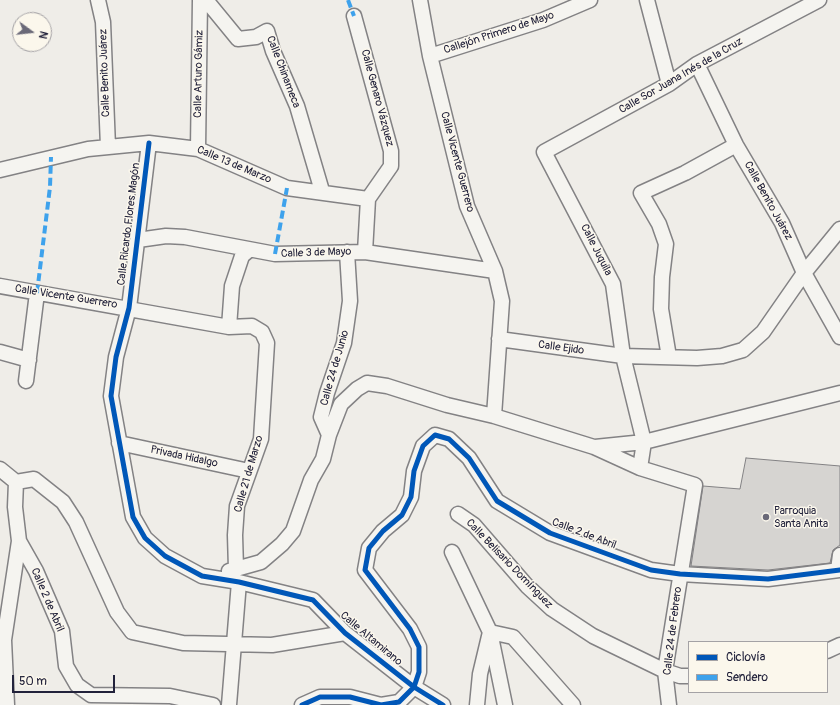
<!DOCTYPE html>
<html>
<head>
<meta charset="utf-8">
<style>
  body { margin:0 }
  #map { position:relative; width:840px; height:705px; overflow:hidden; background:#efede8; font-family:Pangolin,sans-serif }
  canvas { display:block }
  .legend { position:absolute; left:688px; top:641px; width:140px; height:52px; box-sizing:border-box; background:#fbf7ec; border:1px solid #a4a2a5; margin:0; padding:5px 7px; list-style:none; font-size:12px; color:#22223b }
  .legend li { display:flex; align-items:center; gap:8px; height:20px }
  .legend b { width:20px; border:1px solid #a4a2a5 }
  .north { position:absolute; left:12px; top:12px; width:40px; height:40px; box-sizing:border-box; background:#fbf7ec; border:1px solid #a4a2a5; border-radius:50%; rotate:105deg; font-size:11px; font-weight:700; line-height:16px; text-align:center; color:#22223b }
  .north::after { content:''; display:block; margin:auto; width:14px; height:18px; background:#6a6978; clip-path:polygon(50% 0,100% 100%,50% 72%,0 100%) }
  .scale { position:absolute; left:12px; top:675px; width:103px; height:18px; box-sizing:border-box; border:2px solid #22223b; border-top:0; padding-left:5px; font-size:12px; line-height:14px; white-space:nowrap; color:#22223b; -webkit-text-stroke:3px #fbf7ec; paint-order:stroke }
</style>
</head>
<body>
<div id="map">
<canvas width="840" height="705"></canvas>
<ul class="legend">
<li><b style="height:5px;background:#0057b8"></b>Ciclovía</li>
<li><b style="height:5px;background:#3ea2ec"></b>Sendero</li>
</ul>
<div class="north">N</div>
<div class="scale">50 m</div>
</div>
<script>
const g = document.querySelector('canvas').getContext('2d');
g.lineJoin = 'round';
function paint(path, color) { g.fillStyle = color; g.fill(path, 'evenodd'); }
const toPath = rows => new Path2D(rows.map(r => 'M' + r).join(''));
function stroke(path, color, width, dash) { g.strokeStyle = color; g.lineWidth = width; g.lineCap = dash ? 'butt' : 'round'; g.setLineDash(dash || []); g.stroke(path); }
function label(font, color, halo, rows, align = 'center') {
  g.font = font + ' Pangolin,sans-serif'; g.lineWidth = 3; g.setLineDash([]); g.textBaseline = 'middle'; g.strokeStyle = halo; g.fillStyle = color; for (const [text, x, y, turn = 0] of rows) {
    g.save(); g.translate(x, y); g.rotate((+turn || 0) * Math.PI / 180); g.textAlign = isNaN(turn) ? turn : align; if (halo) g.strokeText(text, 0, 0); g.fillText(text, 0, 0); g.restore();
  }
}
const building = toPath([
  [746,458,840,466,840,545,833,550,830,563,768,570,691,566,703,486,740,489,746,458]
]);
paint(building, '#d6d4d1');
stroke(building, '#838284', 1);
const street = toPath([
  [98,0,103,22,108,147],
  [206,0,238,39,256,37,267,31,273,51,297,106,322,191],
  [420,0,430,56,467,206,495,271,502,301,494,416],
  [647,0,669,84],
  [354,16,391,151,391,166,368,199],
  [430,56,543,20,590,0],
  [697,64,736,145,782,223,804,273,840,337],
  [149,143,129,308,116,357,111,396,133,517,145,538,165,556,202,576,239,582,313,600,345,633,414,687,443,705],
  [198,149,200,0],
  [0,170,88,149,149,143,198,149,287,188,368,199],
  [138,240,166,236,185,237,275,254,365,252,495,271],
  [365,252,368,199],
  [0,286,229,327,252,326,262,332,267,343,261,439,237,506,235,535,236,569,229,571],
  [229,327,232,286,242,256,249,250],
  [499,339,623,356,697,358,722,356,743,350,763,332,804,273,840,229],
  [0,352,29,360],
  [669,357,661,309,662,277,666,244,659,224,641,193,685,173,736,145],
  [26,381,37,293],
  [329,435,321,417,327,393,344,343,350,301,347,252],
  [119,443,249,471],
  [595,447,644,442,840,393],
  [640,468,644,442,623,356,613,284,544,152,669,84,697,64,819,0],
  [0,469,16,482,34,479,63,502,76,522,117,612,132,632,183,643,272,645,345,633],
  [458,514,474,525,527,586,552,609,593,636,665,671,680,676,689,676],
  [19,541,36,571,62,631,66,666,77,685,91,695,170,696,213,705],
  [452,552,490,632,505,705],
  [236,569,261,562,282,544,293,531,311,480,323,459,329,435,341,404,357,389,367,383,387,386,447,405,494,416,594,447,640,468,695,485,665,671,669,705],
  [838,570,840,555],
  [827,651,840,645],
  [7,705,4,640,19,541,15,507,16,482],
  [229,705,239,582],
  [302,705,320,697,350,697,381,705,399,702,414,687,419,672,419,647,410,629,365,570,369,548,383,531,402,515,411,497,414,471,423,446,435,435,449,439,469,458,497,501,550,533,651,570,680,574,768,579,840,570],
  [477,705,480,674,490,632,513,637,573,705]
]);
stroke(street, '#838284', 17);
stroke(street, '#f5f4f0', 14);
stroke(toPath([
  [348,0,354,16],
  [275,254,287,188],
  [37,293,50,187,51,157]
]), '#3ea2ec', 4, [8, 4]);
stroke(toPath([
  [149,143,129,308,116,357,111,396,133,517,145,538,165,556,202,576,239,582,313,600,345,633,414,687,443,705],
  [302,705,320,697,350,697,381,705,399,702,414,687,419,672,419,647,410,629,365,570,369,548,383,531,402,515,411,497,414,471,423,446,435,435,449,439,469,458,497,501,550,533,651,570,680,574,768,579,840,570]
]), '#0057b8', 5);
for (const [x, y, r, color] of [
  [766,517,4,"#6a6978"]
]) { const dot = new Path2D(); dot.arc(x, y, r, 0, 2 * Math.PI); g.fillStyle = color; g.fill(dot); stroke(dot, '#fbf7ec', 1.5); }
label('11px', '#22223b', '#fbf7ec', [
  ["Callejón Primero de Mayo",499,33,-18],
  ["Calle Chinameca",283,72,69],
  ["Calle Benito Juárez",105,73,-92],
  ["Calle Arturo Gámiz",199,74,-89],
  ["Calle Sor Juana Inés de la Cruz",681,76,-30],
  ["Calle Genaro Vázquez",377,98,75],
  ["Calle Vicente Guerrero",457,162,75],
  ["Calle 13 de Marzo",234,165,23],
  ["Calle Benito Juárez",768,201,61],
  ["Calle Ricardo Flores Magón",129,224,-83],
  ["Calle Juquila",596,250,63],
  ["Calle 3 de Mayo",316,253,-2],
  ["Calle Vicente Guerrero",66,297,9],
  ["Calle Ejido",561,348,8],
  ["Calle 24 de Junio",335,368,-74],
  ["Privada Hidalgo",184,457,12],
  ["Calle 21 de Marzo",249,474,-74],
  ["Calle 2 de Abril",584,534,21],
  ["Calle Belisario Domínguez",509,564,46],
  ["Calle 2 de Abril",47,600,67],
  ["Calle 24 de Febrero",673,631,-83],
  ["Calle Altamirano",371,639,40]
]);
label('11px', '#22223b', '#fbf7ec', [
  ["Parroquia",774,511],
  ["Santa Anita",774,524]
], 'left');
</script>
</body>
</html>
